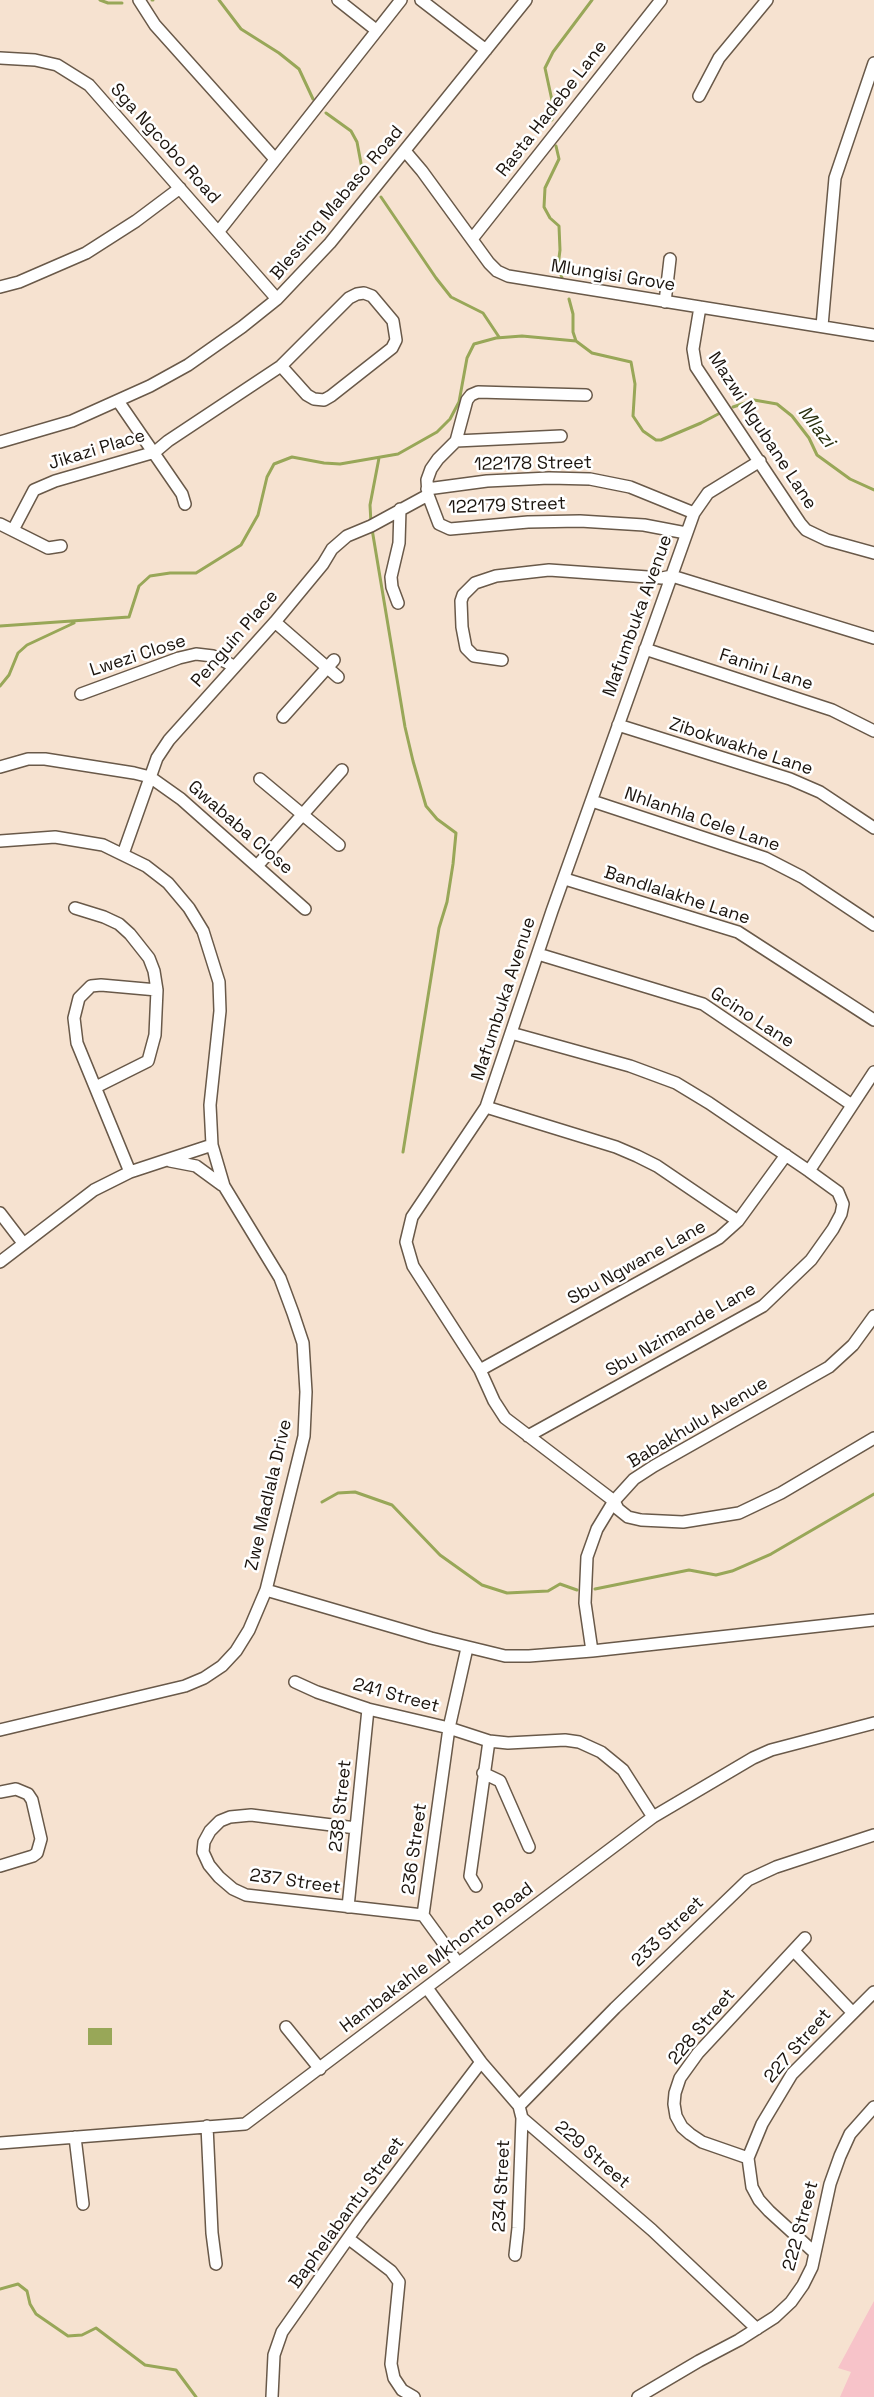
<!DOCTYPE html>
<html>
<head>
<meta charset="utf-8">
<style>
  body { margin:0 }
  canvas { display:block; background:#f6e2d0 }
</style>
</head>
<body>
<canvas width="874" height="2397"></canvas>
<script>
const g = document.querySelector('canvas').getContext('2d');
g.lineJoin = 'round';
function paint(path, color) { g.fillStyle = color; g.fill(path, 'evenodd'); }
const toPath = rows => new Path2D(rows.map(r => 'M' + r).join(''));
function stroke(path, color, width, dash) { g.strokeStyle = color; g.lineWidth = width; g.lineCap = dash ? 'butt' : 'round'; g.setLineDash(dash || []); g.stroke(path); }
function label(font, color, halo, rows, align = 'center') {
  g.font = font + ' "Space Grotesk",sans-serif'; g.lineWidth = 5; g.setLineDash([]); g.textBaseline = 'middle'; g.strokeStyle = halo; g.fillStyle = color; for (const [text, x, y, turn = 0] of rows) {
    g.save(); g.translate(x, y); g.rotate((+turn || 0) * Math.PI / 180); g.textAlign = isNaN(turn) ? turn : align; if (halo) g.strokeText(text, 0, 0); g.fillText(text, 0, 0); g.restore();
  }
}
paint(toPath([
  [874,2301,874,2397,840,2397,851,2372,838,2368]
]), '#f7c3c9');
paint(toPath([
  [88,2028,112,2028,112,2045,88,2045]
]), '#98a758');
stroke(toPath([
  [100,0,108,3,122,3],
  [152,0,153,0],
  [219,0,241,29,279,53,299,69,313,99],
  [326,113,351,131,357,142,363,174],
  [552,120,553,105,545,68,553,52,592,0],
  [556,146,559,159,545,188,544,207,550,218,559,226,560,250,558,266,563,281],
  [381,197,436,278,451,297,483,313,499,337],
  [569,299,573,314,573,332,576,341],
  [733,407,754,400,777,404,792,416,809,438,817,455,850,479,874,490],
  [371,523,370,505,379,458],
  [372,529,405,727,413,761,426,806,437,819,456,833,453,864,447,902,439,928,403,1152],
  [0,626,129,617,139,586,150,576,170,573,196,573,241,545,258,515,267,477,274,464,292,457,324,463,340,464,398,454,437,432,450,419,459,402,467,358,474,344,496,338,522,336,576,341,592,353,631,362,635,384,633,416,643,431,656,440,661,440,701,423,722,412],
  [0,686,9,675,18,653,27,645,74,623],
  [322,1502,338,1493,355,1492,392,1505,440,1555,482,1585,507,1593,548,1591,560,1584,577,1590],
  [595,1589,689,1570,716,1575,732,1571,771,1554,874,1494],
  [0,2289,18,2284,27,2291,30,2304,36,2314,68,2336,82,2335,96,2328,145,2365,176,2370,196,2397]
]), '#98a758', 3);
const minor = toPath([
  [139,0,155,25,275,159],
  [338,0,376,30],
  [421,0,486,50],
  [0,58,35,60,57,65,89,85,277,299],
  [699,96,719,58,767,0],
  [405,151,422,171,489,263,497,271,508,276,874,335],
  [219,231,401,0],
  [472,239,661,0],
  [0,287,19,282,86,253,136,221,180,188],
  [665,302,670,259],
  [700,307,693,349,696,367,800,523,806,530,827,540,874,553],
  [822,326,835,178,874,63],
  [586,395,478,392,471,395,467,400,456,441,438,459,431,469,427,480,428,495,439,524,450,529,528,522,580,521,644,525,686,533],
  [118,401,182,494,185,504],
  [456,441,561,436],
  [0,442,72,421,150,386,188,365,242,327,277,299,330,243,526,0],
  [760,461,708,493,694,513,552,911,486,1107,412,1217,406,1242,413,1266,480,1370,494,1401,505,1418,614,1501,618,1509,628,1517,641,1520,683,1522,739,1513,781,1493,874,1438],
  [427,489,487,481,549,478,590,479,630,487,694,513],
  [0,524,48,548,61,546],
  [13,530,34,490,55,481,155,452,168,441,281,366,349,298,357,294,364,293,372,296,393,321,396,340,392,348,331,396,324,400,314,399,307,395,281,366],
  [398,603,392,587,391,577,399,543,400,509],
  [275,622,338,677],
  [645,649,832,710,874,731],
  [502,660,474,656,466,648,462,627,461,601,463,595,475,583,496,576,549,570,662,578,672,576,874,638],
  [81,694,179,658,196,654,213,656,234,666],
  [283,717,334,660],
  [618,725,790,779,820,792,874,828],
  [0,767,28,759,45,759,134,773,150,777,181,799,305,909],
  [260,779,339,845],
  [592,801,765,858,802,877,874,925],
  [0,841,55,837,103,845,146,866,168,883,189,908,203,931,219,982,220,1011,210,1105,212,1145,224,1186,280,1278,293,1313,303,1343,306,1392,304,1436,266,1590,249,1630,236,1651,222,1666,204,1678,185,1686,0,1730],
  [123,854,157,758,169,740,275,622,323,564,332,549,347,536,371,526,428,495],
  [257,866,342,770],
  [565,879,738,932,874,1020],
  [75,908,104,917,119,924,130,934,149,958,154,971,157,990,155,1035,148,1061,96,1087],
  [538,954,703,1004,852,1105],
  [511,1033,630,1066,676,1083,709,1103,809,1171,838,1192,843,1204,841,1214,833,1229,811,1260,763,1306,528,1436],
  [486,1107,616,1147,637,1156,657,1166,738,1221],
  [170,1161,196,1166,222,1185],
  [809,1171,874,1072],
  [130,1172,77,1043,74,1018,79,998,91,986,101,985,157,990],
  [0,1213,23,1243],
  [0,1262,94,1190,130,1172,212,1145],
  [480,1370,719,1238,738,1221,786,1155],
  [266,1590,431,1638,505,1656,529,1656,592,1651,874,1620],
  [592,1651,585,1603,587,1557,597,1529,614,1501,634,1479,654,1466,829,1367,853,1345,874,1316],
  [295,1682,317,1692,368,1709,449,1728,489,1741,508,1743,565,1740,579,1742,601,1752,623,1770,653,1817],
  [483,1773,500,1781,529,1847],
  [0,1792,16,1789,28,1794,32,1800,41,1839,37,1853,33,1856,0,1866],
  [356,1828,251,1815,230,1817,220,1821,210,1831,204,1842,203,1852,209,1865,219,1877,233,1889,246,1895,423,1915],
  [476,1886,470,1876,489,1741],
  [348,1907,368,1709],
  [794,1951,852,2012],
  [458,1963,423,1915,449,1728,467,1648],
  [427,1988,481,2062,519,2106,522,2118,652,2230,757,2329],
  [286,2027,320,2069],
  [519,2106,615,2008,748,1880,776,1867,874,1835],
  [207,2126,212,2233,216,2264],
  [75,2137,83,2204],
  [0,2143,245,2124,653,1817,753,1758,771,1750,874,1723],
  [748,2158,702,2142,690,2134,682,2127,676,2116,674,2104,675,2093,680,2078,698,2053,805,1938],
  [349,2239,391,2271,399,2282,391,2364,394,2378,402,2390,414,2397],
  [815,2253,769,2211,759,2200,752,2187,748,2158,762,2124,792,2074,874,1992],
  [515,2255,518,2228,522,2118],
  [272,2397,274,2355,282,2332,361,2220,481,2062],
  [638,2397,699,2361,739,2340,775,2317,791,2302,803,2285,812,2267,830,2184,840,2156,850,2134,874,2107]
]);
stroke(minor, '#695949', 14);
stroke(minor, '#fff', 11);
label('18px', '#1b140e', '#fff', [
  ["Rasta Hadebe Lane",552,109,-52],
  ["Sga Ngcobo Road",165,144,48],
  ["Blessing Mabaso Road",337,203,-50],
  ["Mlungisi Grove",613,276,9],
  ["Mazwi Ngubane Lane",762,431,57],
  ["Jikazi Place",97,450,-17],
  ["122178 Street",533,464,-1],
  ["122179 Street",507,506,-2],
  ["Mafumbuka Avenue",638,616,-70],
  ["Penguin Place",235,639,-49],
  ["Lwezi Close",138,656,-18],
  ["Fanini Lane",766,670,18],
  ["Zibokwakhe Lane",741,747,18],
  ["Nhlanhla Cele Lane",702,820,19],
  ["Gwababa Close",240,828,41],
  ["Bandlalakhe Lane",677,896,18],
  ["Mafumbuka Avenue",504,999,-72],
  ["Gcino Lane",752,1018,33],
  ["Sbu Ngwane Lane",637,1263,-29],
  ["Sbu Nzimande Lane",681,1330,-30],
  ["Babakhulu Avenue",698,1423,-31],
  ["Zwe Madlala Drive",269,1495,-77],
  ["241 Street",396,1696,15],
  ["238 Street",341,1806,-84],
  ["236 Street",415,1849,-82],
  ["237 Street",295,1882,8],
  ["233 Street",668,1932,-44],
  ["Hambakahle Mkhonto Road",437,1958,-37],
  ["228 Street",702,2027,-50],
  ["227 Street",798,2046,-49],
  ["229 Street",592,2155,41],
  ["234 Street",502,2186,-87],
  ["Baphelabantu Street",347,2213,-54],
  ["222 Street",801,2226,-75]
]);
label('italic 19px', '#2a300e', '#fff', [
  ["Mlazi",816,427,52]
]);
</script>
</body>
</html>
